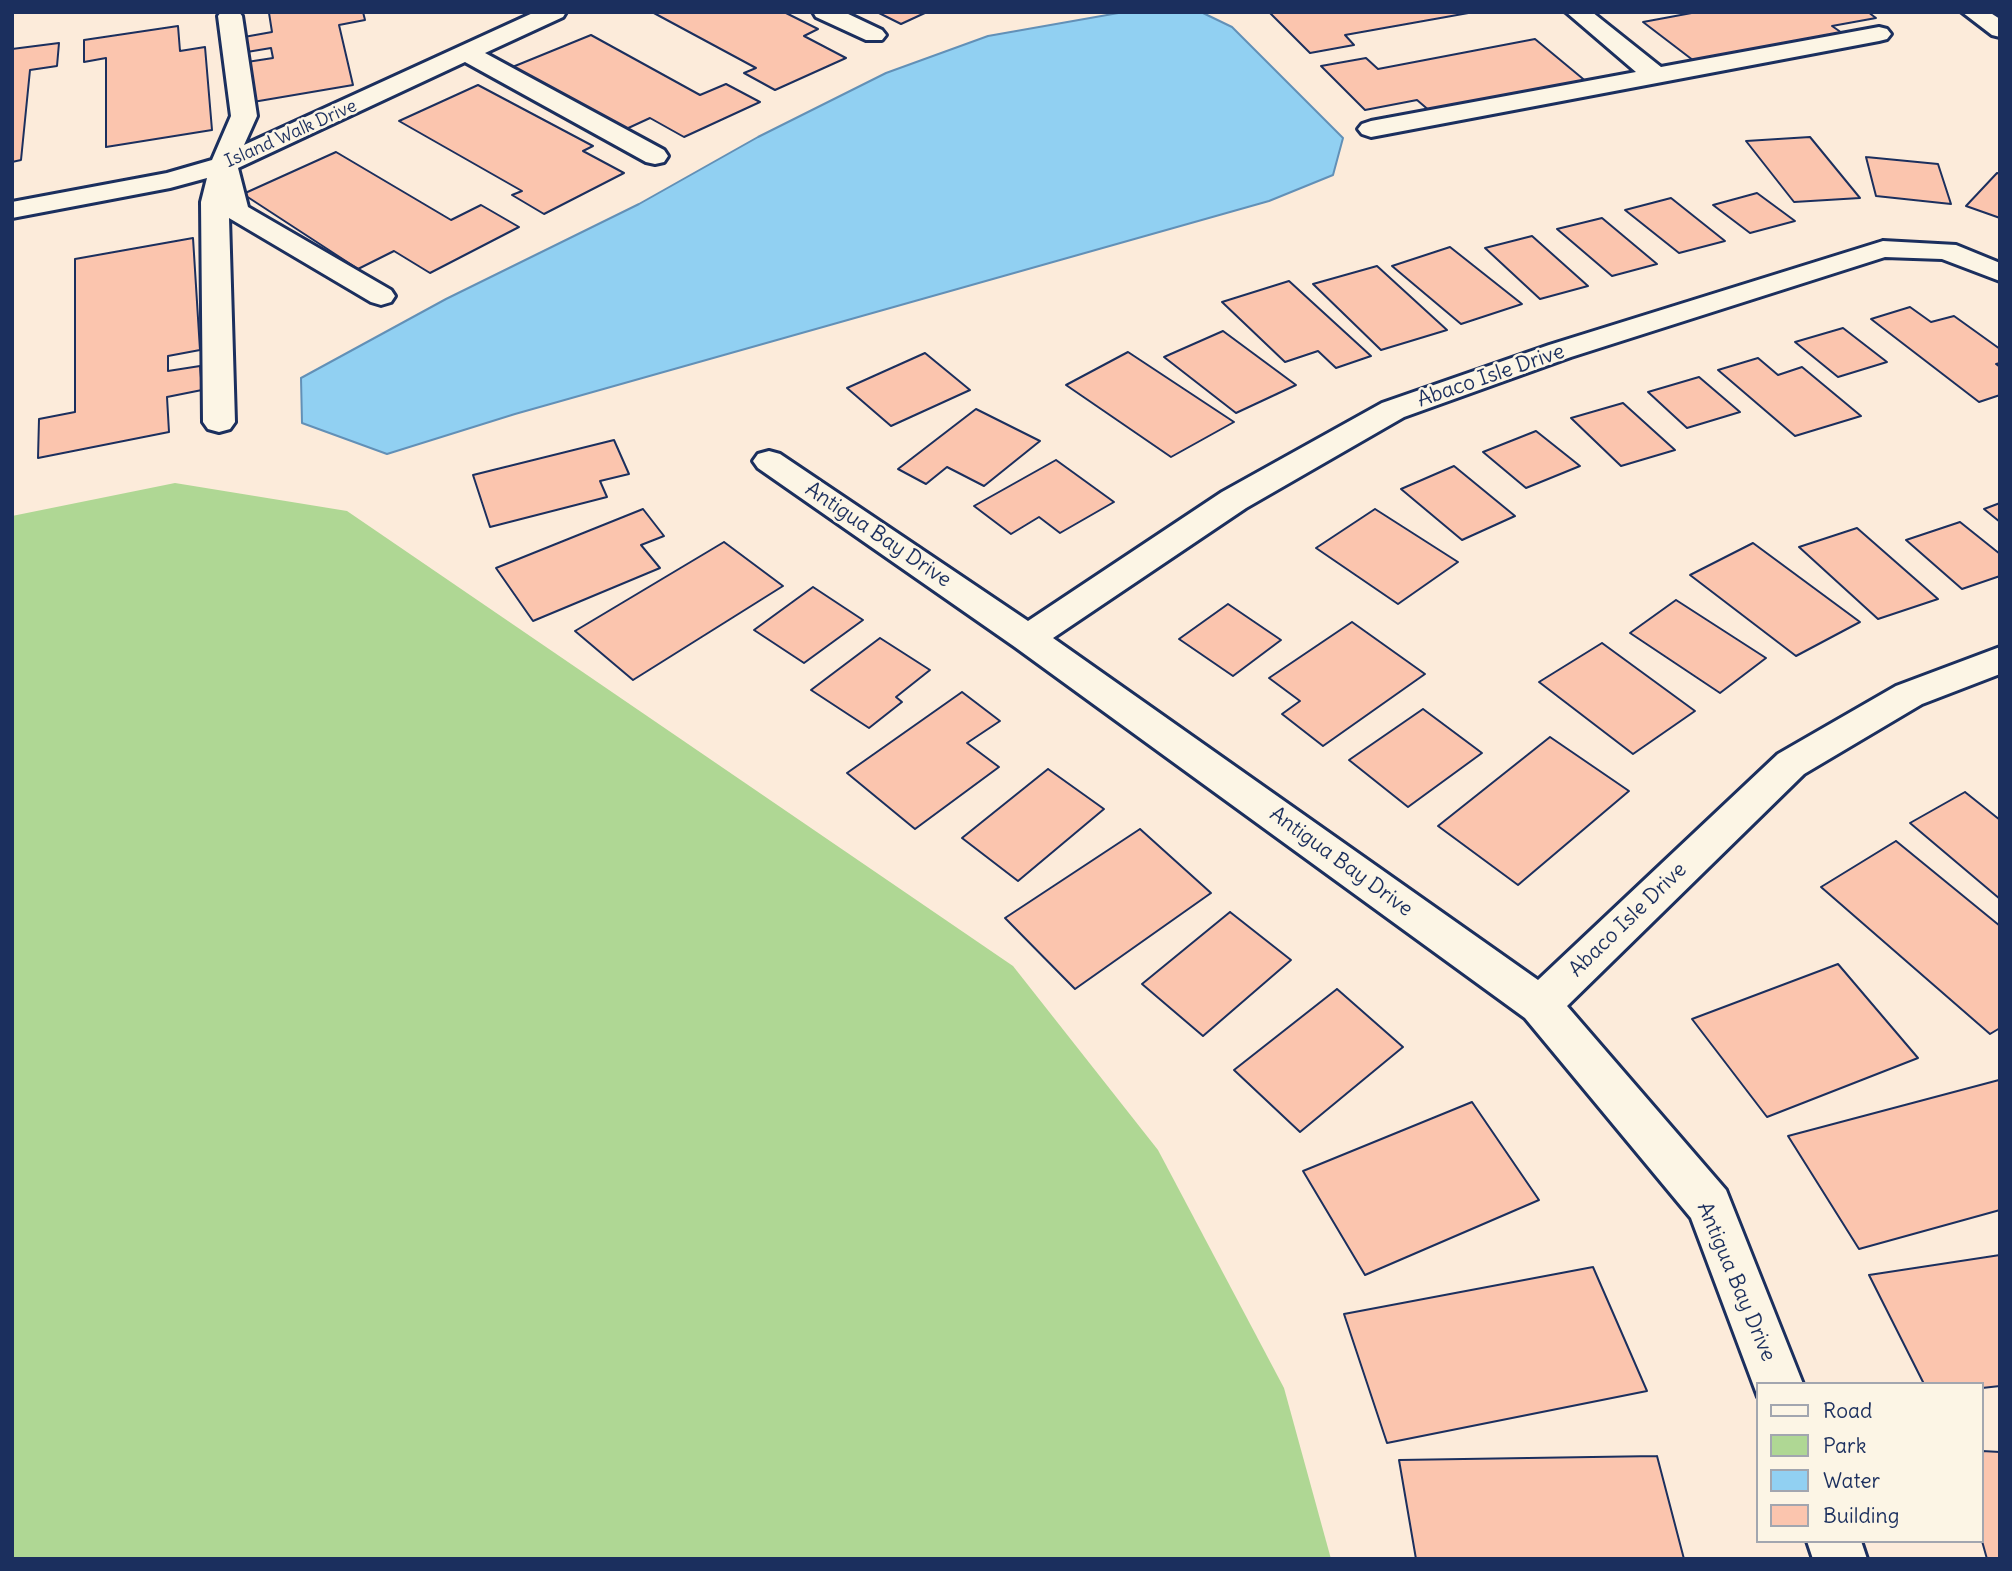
<!DOCTYPE html>
<html>
<head>
<meta charset="utf-8">
<style>
  body { margin:0 }
  #map { position:relative; width:2012px; height:1571px; overflow:hidden; background:#fcebda; font-family:Delius,sans-serif }
  canvas { display:block }
  .frame { position:absolute; inset:0; border:14px solid #1b2f5e; pointer-events:none }
  .legend { position:absolute; left:1756px; top:1382px; width:228px; height:161px; box-sizing:border-box; background:#fcf5e5; border:2px solid #a2a6af; margin:0; padding:9px 12px; list-style:none; font-size:21px; color:#1b2f5e }
  .legend li { display:flex; align-items:center; gap:14px; height:35px }
  .legend b { width:35px; border:2px solid #a2a6af }
</style>
</head>
<body>
<div id="map">
<canvas width="2012" height="1571"></canvas>
<div class="frame"></div>
<ul class="legend">
<li><b style="height:9px;background:#fcf5e5"></b>Road</li>
<li><b style="height:19px;background:#afd794"></b>Park</li>
<li><b style="height:19px;background:#91d0f2"></b>Water</li>
<li><b style="height:19px;background:#fbc5ae"></b>Building</li>
</ul>
</div>
<script>
const g = document.querySelector('canvas').getContext('2d');
g.lineJoin = 'round';
function paint(path, color) { g.fillStyle = color; g.fill(path, 'evenodd'); }
const toPath = rows => new Path2D(rows.map(r => 'M' + r).join(''));
function stroke(path, color, width, dash) { g.strokeStyle = color; g.lineWidth = width; g.lineCap = dash ? 'butt' : 'round'; g.setLineDash(dash || []); g.stroke(path); }
function label(font, color, halo, rows, align = 'center') {
  g.font = font + ' Delius,sans-serif'; g.lineWidth = 5; g.setLineDash([]); g.textBaseline = 'middle'; g.strokeStyle = halo; g.fillStyle = color; for (const [text, x, y, turn = 0] of rows) {
    g.save(); g.translate(x, y); g.rotate((+turn || 0) * Math.PI / 180); g.textAlign = isNaN(turn) ? turn : align; if (halo) g.strokeText(text, 0, 0); g.fillText(text, 0, 0); g.restore();
  }
}
paint(toPath([
  [175,483,347,511,1013,966,1158,1150,1284,1388,1331,1559,12,1559,12,516]
]), '#afd794');
const water = toPath([
  [1124,12,1203,13,1232,27,1343,138,1333,175,1269,201,515,414,387,454,302,423,301,378,446,299,639,204,758,137,886,73,988,36,1124,12]
]);
paint(water, '#91d0f2');
stroke(water, '#6290b7', 2);
const building = toPath([
  [363,12,365,20,339,25,353,85,253,102,247,62,273,58,271,48,247,52,244,37,272,32,269,13,363,12],
  [652,12,784,12,818,29,804,36,846,58,775,90,744,73,756,68,652,12],
  [877,12,927,12,901,24,877,12],
  [1474,12,1345,35,1354,45,1310,53,1270,13,1474,12],
  [1697,12,1868,12,1876,18,1832,26,1845,35,1698,64,1643,22,1697,12],
  [178,26,180,51,205,47,212,130,106,147,106,58,84,62,84,40,178,26],
  [591,35,700,95,726,84,760,102,684,137,650,118,624,130,573,99,568,101,510,68,591,35],
  [1535,39,1588,83,1431,112,1417,100,1365,110,1321,66,1366,58,1378,69,1535,39],
  [59,43,57,66,30,70,21,160,12,162,12,49,59,43],
  [478,85,593,146,583,151,624,173,544,214,512,195,522,191,399,121,478,85],
  [1810,137,1860,198,1794,202,1746,141,1810,137],
  [336,152,451,220,481,205,519,227,430,273,394,251,358,269,243,194,336,152],
  [1866,157,1938,164,1951,204,1876,196,1866,157],
  [1997,173,2000,174,2000,218,1966,206,1997,173],
  [1757,193,1795,221,1750,233,1713,205,1757,193],
  [1671,198,1725,241,1679,253,1625,210,1671,198],
  [1602,218,1657,264,1612,276,1557,229,1602,218],
  [1532,236,1588,286,1540,299,1485,248,1532,236],
  [193,238,200,350,168,356,168,371,200,366,202,390,167,397,169,432,38,458,39,419,75,412,75,259,193,238],
  [1450,247,1522,304,1461,324,1392,266,1450,247],
  [1377,266,1447,330,1381,350,1313,284,1377,266],
  [1289,281,1371,356,1336,368,1318,351,1285,362,1222,302,1289,281],
  [1910,307,1931,322,1954,316,2000,349,2000,363,1996,364,2000,367,2000,395,1979,402,1871,319,1910,307],
  [1843,328,1887,362,1838,377,1795,342,1843,328],
  [1223,331,1296,385,1236,413,1164,357,1223,331],
  [1128,352,1234,422,1171,457,1066,385,1128,352],
  [925,353,970,390,891,426,847,388,925,353],
  [1758,358,1778,375,1802,367,1861,416,1795,436,1718,370,1758,358],
  [1699,377,1740,412,1687,428,1648,392,1699,377],
  [1623,403,1675,450,1621,466,1571,418,1623,403],
  [976,409,1040,441,984,486,947,467,926,484,898,469,976,409],
  [1536,431,1580,466,1526,488,1483,452,1536,431],
  [614,440,629,474,600,481,607,497,490,527,473,475,614,440],
  [1056,460,1114,502,1060,533,1039,517,1011,534,974,506,1056,460],
  [1454,466,1515,516,1462,540,1401,489,1454,466],
  [2000,503,2000,522,1984,509,2000,503],
  [643,509,664,536,641,545,660,568,533,621,496,568,643,509],
  [1375,509,1458,562,1398,604,1316,548,1375,509],
  [1960,522,2000,554,2000,576,1962,589,1906,540,1960,522],
  [1857,528,1938,599,1878,619,1799,547,1857,528],
  [724,542,783,586,633,680,575,631,724,542],
  [1753,543,1860,622,1796,656,1690,575,1753,543],
  [813,587,863,620,804,663,754,630,813,587],
  [1676,600,1766,658,1720,693,1630,633,1676,600],
  [1228,604,1281,640,1233,676,1179,639,1228,604],
  [1352,622,1425,674,1323,746,1282,714,1300,701,1269,678,1352,622],
  [880,638,930,670,896,697,902,702,869,728,811,690,880,638],
  [1602,643,1695,711,1633,754,1539,682,1602,643],
  [962,692,1000,721,967,743,999,767,915,829,847,773,962,692],
  [1423,709,1482,753,1408,807,1349,760,1423,709],
  [1550,737,1629,791,1518,885,1438,826,1550,737],
  [1048,769,1104,809,1018,881,962,838,1048,769],
  [1965,792,2000,820,2000,899,1910,823,1965,792],
  [1140,829,1211,893,1075,989,1005,918,1140,829],
  [1896,841,2000,926,2000,1028,1990,1034,1821,887,1896,841],
  [1230,912,1291,960,1203,1036,1142,984,1230,912],
  [1838,964,1918,1058,1767,1117,1692,1019,1838,964],
  [1337,989,1403,1047,1300,1132,1234,1070,1337,989],
  [1999,1080,2000,1210,1859,1249,1788,1136,1999,1080],
  [1472,1102,1539,1200,1365,1275,1303,1171,1472,1102],
  [2000,1255,2000,1386,1982,1388,1982,1384,1924,1384,1869,1275,2000,1255],
  [1593,1267,1647,1391,1387,1443,1344,1314,1593,1267],
  [1982,1451,2000,1452,2000,1559,1987,1559,1982,1541,1982,1451],
  [1657,1456,1684,1559,1416,1559,1399,1460,1657,1456]
]);
paint(building, '#fbc5ae');
stroke(building, '#1b2f5e', 2);
const minor = toPath([
  [221,12,239,12,242,16,257,116,244,145,535,12,566,12,563,17,485,53,664,150,668,156,664,162,655,164,646,162,465,62,238,168,248,207,391,290,395,296,391,302,381,305,371,302,229,218,235,422,230,429,219,432,208,429,203,422,201,202,207,178,170,188,12,218,12,202,167,173,212,160,231,116,218,16,221,12],
  [813,12,844,12,882,30,886,35,882,40,866,40,816,17,813,12],
  [1566,12,1592,12,1661,67,1879,27,1887,29,1891,34,1887,39,1879,41,1371,137,1362,134,1358,129,1362,124,1371,121,1636,72,1566,12],
  [1962,12,1989,12,2000,19,2000,37,1992,35,1962,12],
  [1883,241,1956,245,2000,263,2000,281,1942,259,1885,257,1571,357,1404,417,1246,508,1053,638,1538,980,1778,754,1896,686,2000,647,2000,674,1922,704,1804,774,1567,1006,1726,1190,1803,1384,1758,1384,1758,1397,1691,1218,1525,1018,1015,647,758,468,753,461,758,454,769,451,780,454,1028,621,1222,492,1382,403,1549,345,1883,241],
  [1807,1541,1861,1541,1867,1559,1813,1559,1807,1541]
]);
stroke(minor, '#1b2f5e', 6);
paint(minor, '#fcf5e5');
label('18px', '#1b2f5e', '#fcf5e5', [
  ["Island Walk Drive",291,134,-24]
]);
label('21px', '#1b2f5e', '#fcf5e5', [
  ["Abaco Isle Drive",1491,376,-19],
  ["Antigua Bay Drive",878,535,34],
  ["Antigua Bay Drive",1341,862,36],
  ["Abaco Isle Drive",1628,920,-44],
  ["Antigua Bay Drive",1736,1282,67]
]);
</script>
</body>
</html>
